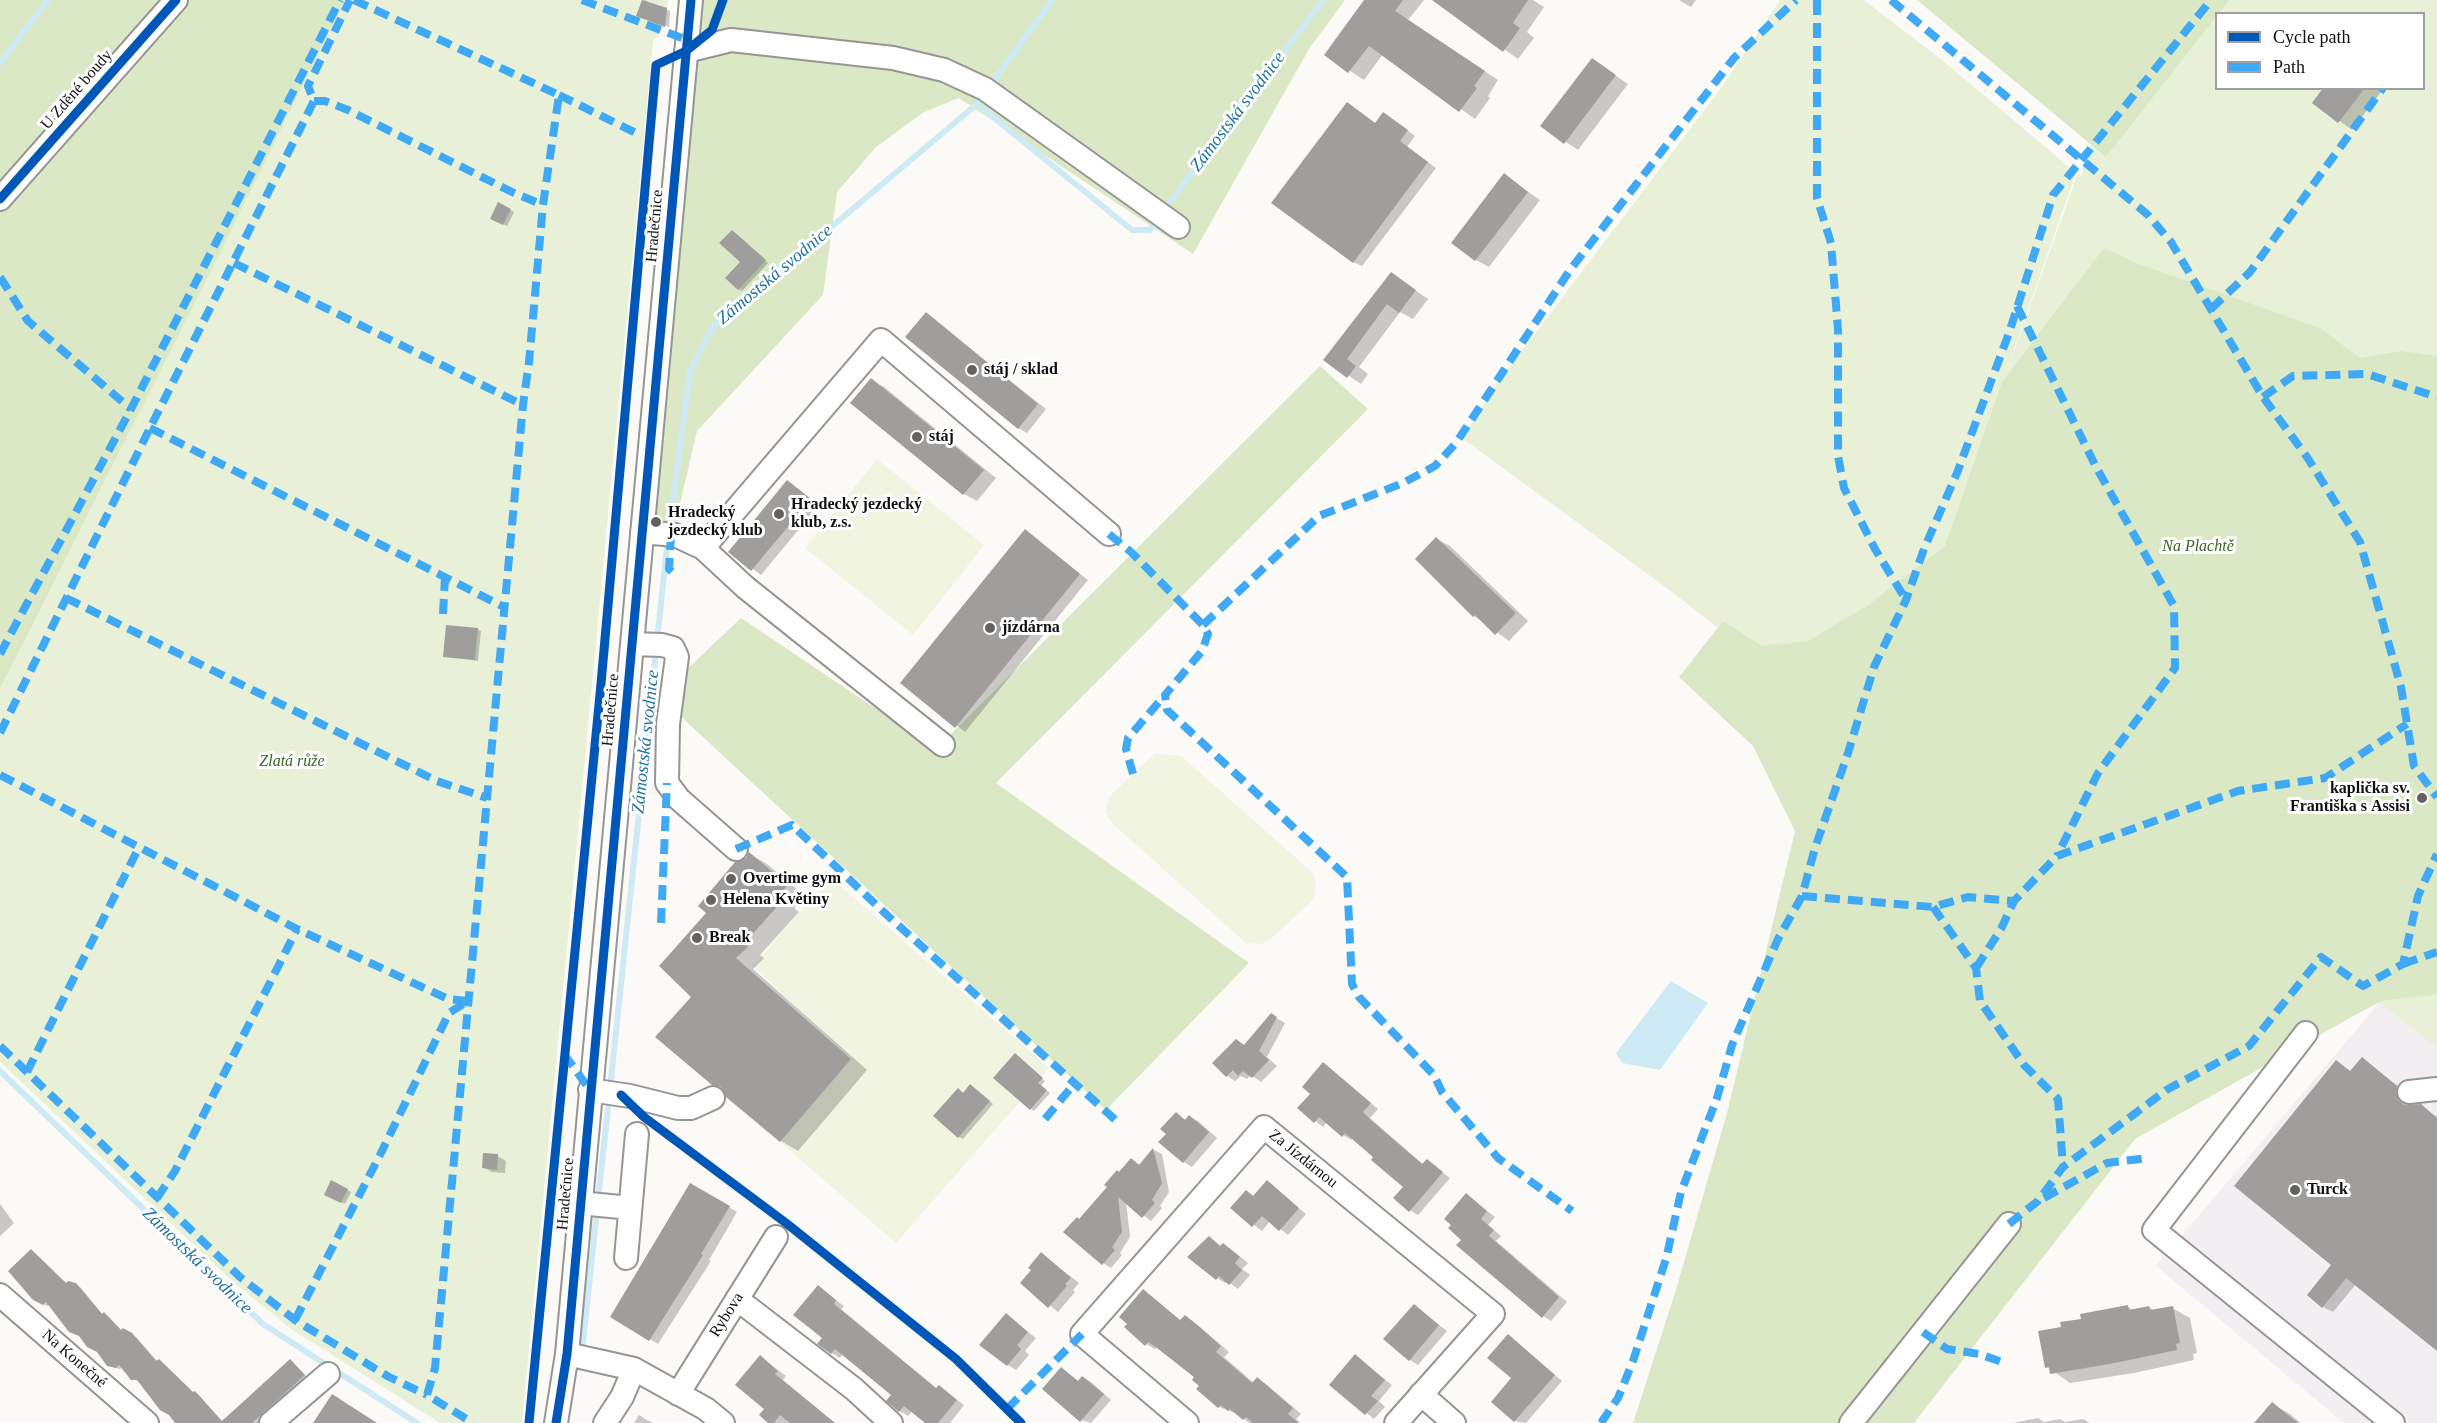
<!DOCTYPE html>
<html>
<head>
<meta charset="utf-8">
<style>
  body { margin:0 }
  #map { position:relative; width:2437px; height:1423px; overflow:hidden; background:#fcfaf7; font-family:Georgia,serif }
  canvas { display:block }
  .legend { position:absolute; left:2215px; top:12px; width:210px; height:78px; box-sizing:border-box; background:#fff; border:2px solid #9f9f9f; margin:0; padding:8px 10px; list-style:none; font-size:18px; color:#101010 }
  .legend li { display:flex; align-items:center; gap:12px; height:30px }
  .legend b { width:30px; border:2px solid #9f9f9f }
</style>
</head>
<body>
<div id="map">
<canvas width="2437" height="1423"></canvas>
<ul class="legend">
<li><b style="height:8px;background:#0057b8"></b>Cycle path</li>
<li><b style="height:8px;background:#3fa9f5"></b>Path</li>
</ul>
</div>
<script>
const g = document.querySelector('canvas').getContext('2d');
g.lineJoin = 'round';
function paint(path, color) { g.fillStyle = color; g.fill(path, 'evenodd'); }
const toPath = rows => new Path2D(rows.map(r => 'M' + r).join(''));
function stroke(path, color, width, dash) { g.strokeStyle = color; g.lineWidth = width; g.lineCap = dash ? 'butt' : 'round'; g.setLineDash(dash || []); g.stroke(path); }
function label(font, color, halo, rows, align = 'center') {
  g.font = font + ' Georgia,serif'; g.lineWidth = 6; g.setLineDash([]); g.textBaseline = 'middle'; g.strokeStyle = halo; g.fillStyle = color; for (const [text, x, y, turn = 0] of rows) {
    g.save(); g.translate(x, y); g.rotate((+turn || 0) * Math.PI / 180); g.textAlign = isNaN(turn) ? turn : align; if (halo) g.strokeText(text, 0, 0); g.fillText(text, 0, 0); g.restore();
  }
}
paint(toPath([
  [2379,1003,2437,1048,2437,1423,2344,1423,2156,1266]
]), '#f3eef2');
paint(toPath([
  [345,0,668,0,665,27,653,41,522,1423,440,1423,291,1329,232,1281,0,1062,0,689,219,255],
  [1780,0,1864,0,1947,64,2076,173,2001,387,2078,173,2082,176,2086,151,2207,0,2437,0,2437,1048,2379,1003,2213,1085,1839,723,1672,592,1462,438,1499,381,1721,88],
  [2216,14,2424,14,2424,88,2216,88]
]), '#e8f1d7');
paint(toPath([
  [0,0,345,0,219,255,0,689],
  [702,0,1345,0,1309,49,1193,254,959,98,924,112,876,147,837,192,823,295,697,431,675,525,656,522],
  [1917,0,2229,0,2106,157],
  [2104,248,2139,264,2320,328,2360,358,2401,351,2437,356,2437,994,2380,1001,2135,1139,1914,1423,1633,1423,1675,1293,1727,1113,1795,831,1753,746,1679,677,1723,621,1762,646,1808,641,1868,605,1945,546,2002,382],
  [1320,366,1368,409,996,783,1249,963,1106,1110,677,713,684,672,741,618,936,749]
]), '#dae8c6');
paint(toPath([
  [877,459,984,545,913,635,805,548],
  [1155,753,1181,756,1314,874,1316,886,1314,899,1271,939,1261,944,1246,943,1113,824,1105,812,1109,797],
  [830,877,1049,1068,896,1243,779,1141,850,1058,753,966]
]), '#f1f4e1');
paint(toPath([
  [1671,981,1708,1003,1660,1070,1622,1063,1616,1053]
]), '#ceebf5');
paint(toPath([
  [644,0,670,11,669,27,638,15],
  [1366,0,1424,0,1408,20,1498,80,1488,96,1490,98,1475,119,1383,54,1364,80,1326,55],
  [1434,0,1533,0,1544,7,1527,32,1534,38,1518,59],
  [1679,0,1696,0,1691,7],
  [1592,60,1628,84,1578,150,1542,126],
  [2325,88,2384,88,2352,130,2314,102],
  [1356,109,1376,124,1391,118,1415,136,1407,147,1436,168,1362,266,1353,262],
  [1504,175,1540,200,1489,267,1476,260],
  [498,204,514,212,507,226,492,218],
  [736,234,768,263,742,291,738,289,742,262],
  [1391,274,1428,299,1413,319,1400,312,1359,367,1368,374,1361,384,1325,360],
  [926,314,1046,409,1027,433,1018,428],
  [871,380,884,387,996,478,977,501,964,494,852,403],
  [788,482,819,505,761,575,730,552],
  [1025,531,1088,580,965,732,902,683],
  [1436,539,1450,546,1528,621,1509,641,1474,616],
  [477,629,481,631,478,661,444,656],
  [750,854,767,864,805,896,794,908,799,912,760,955,764,958,753,969,867,1070,798,1151,781,1141,724,1090,713,1084,693,996,708,912],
  [1271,1015,1285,1023,1267,1057,1277,1066,1261,1082,1251,1075,1247,1079,1241,1076,1235,1081,1227,1076,1237,1041,1246,1046],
  [1019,1057,1045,1081,1041,1086,1050,1093,1034,1111,1031,1109],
  [2362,1059,2407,1093,2406,1101,2409,1106,2420,1106,2437,1117,2437,1350,2356,1284,2333,1312,2323,1307,2333,1265,2337,1062,2352,1072],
  [1323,1064,1378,1109,1370,1118,1380,1127,1424,1165,1427,1161,1450,1178,1418,1215,1410,1210,1405,1187,1375,1157,1353,1138,1351,1140,1343,1135,1327,1122,1323,1127,1299,1108,1312,1093],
  [974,1088,993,1104,963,1139,959,1137,963,1094],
  [1176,1114,1186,1120,1189,1117,1198,1121,1217,1138,1192,1167,1184,1162,1168,1134],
  [1154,1150,1162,1154,1169,1192,1160,1206,1162,1208,1151,1221,1126,1202,1130,1237,1120,1253,1122,1255,1111,1268,1103,1263,1080,1220,1132,1160,1140,1165],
  [497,1156,506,1161,505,1173,492,1172,483,1167],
  [332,1182,351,1192,345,1204,326,1194],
  [1267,1182,1306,1214,1288,1235,1270,1221,1262,1231,1232,1208,1247,1192,1254,1196],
  [691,1185,737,1212,709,1260,711,1261,658,1344,612,1317],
  [1466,1195,1495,1217,1488,1225,1501,1236,1496,1241,1567,1302,1551,1321,1543,1316,1463,1240],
  [0,1204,14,1223,0,1236],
  [1209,1238,1222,1247,1223,1245,1232,1250,1248,1263,1242,1269,1250,1275,1238,1289,1227,1281,1225,1283,1217,1278],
  [32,1251,67,1284,80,1287,103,1315,108,1316,122,1331,136,1337,158,1362,194,1394,199,1395,221,1421,234,1412,290,1361,307,1377,258,1423,183,1423,140,1381,132,1379,122,1367,120,1369,113,1367,50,1304,47,1306,34,1299],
  [1042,1254,1079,1283,1073,1290,1075,1292,1058,1312,1022,1283,1033,1270],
  [818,1287,844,1306,841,1309,937,1389,939,1387,947,1392,964,1405,950,1423,927,1423,912,1411,908,1416,900,1411,889,1400,893,1395,843,1354,840,1358,832,1353,824,1338],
  [1144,1291,1181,1321,1185,1316,1193,1321,1229,1352,1224,1357,1254,1383,1257,1379,1266,1384,1301,1414,1296,1419,1300,1423,1249,1423,1238,1414,1219,1407,1196,1377,1157,1347,1155,1349,1146,1344,1126,1327],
  [1414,1306,1447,1331,1418,1365,1410,1360],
  [2128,1307,2133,1310,2149,1307,2155,1311,2172,1308,2190,1318,2197,1353,2193,1354,2194,1360,2134,1373,2070,1383,2047,1367,2063,1328,2082,1320],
  [1006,1315,1036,1338,1025,1351,1029,1355,1016,1370,1008,1365],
  [1508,1336,1562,1381,1526,1423,1515,1421,1493,1402,1513,1378],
  [1355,1356,1392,1385,1379,1401,1385,1407,1374,1419,1331,1384],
  [760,1357,786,1376,783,1380,835,1423,771,1423,766,1408],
  [1062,1369,1079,1382,1083,1377,1091,1382,1111,1400,1091,1423,1081,1420],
  [2272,1404,2290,1414,2301,1423,2256,1423],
  [639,1415,647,1420,653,1423,634,1423],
  [2038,1418,2044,1422,2060,1419,2065,1422,2083,1419,2090,1423,2013,1423]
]), '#0003');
stroke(toPath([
  [0,63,48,0],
  [977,104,1052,0],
  [1164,210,1323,0],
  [0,1071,263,1324,417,1423],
  [611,1079,668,537,690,371,713,327,977,104,1132,230,1150,230,1158,218],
  [598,1200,608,1108],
  [583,1343,597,1210]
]), '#ceebf5', 6);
paint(toPath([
  [642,0,667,8,665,27,636,16],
  [1364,0,1403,0,1395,11,1485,71,1474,86,1477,88,1459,112,1369,46,1348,73,1324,55],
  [1432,0,1528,0,1513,23,1520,28,1503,52],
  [1592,58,1616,75,1564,144,1540,126],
  [2323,88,2365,88,2338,123,2312,103],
  [1347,102,1375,123,1383,112,1408,130,1400,141,1428,162,1353,263,1271,203],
  [1504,173,1528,192,1475,261,1451,243],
  [498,202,511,209,503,225,490,219],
  [732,230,766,260,738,290,725,278,740,262,719,243],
  [1391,272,1416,290,1399,313,1387,304,1347,359,1356,366,1347,378,1323,360],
  [926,312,1038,404,1018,429,905,337],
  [871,378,984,470,963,495,850,403],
  [787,480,811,499,751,571,728,552],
  [1025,529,1080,574,955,728,900,683],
  [1436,537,1516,613,1495,635,1475,615,1473,617,1415,559],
  [446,625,478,628,475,660,443,657],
  [749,852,788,885,777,897,782,901,744,944,748,947,736,958,851,1059,780,1142,726,1097,721,1087,712,1085,655,1037,691,997,659,966,706,913,698,906,735,862,746,858],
  [1271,1013,1277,1017,1259,1051,1269,1060,1252,1078,1243,1071,1238,1076,1233,1070,1226,1077,1212,1063,1236,1039,1244,1045],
  [1015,1053,1043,1078,1038,1083,1047,1090,1030,1110,993,1078],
  [2362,1057,2397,1086,2396,1093,2398,1100,2404,1105,2421,1104,2437,1118,2437,1351,2346,1278,2322,1308,2307,1295,2331,1265,2234,1186,2336,1060,2350,1071],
  [1323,1062,1371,1103,1363,1112,1371,1120,1422,1164,1427,1159,1443,1172,1409,1212,1393,1198,1403,1187,1371,1160,1373,1157,1345,1133,1342,1137,1319,1117,1314,1123,1297,1108,1310,1094,1302,1087],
  [970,1084,990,1101,958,1138,933,1116,958,1088,963,1093],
  [1176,1112,1185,1120,1189,1115,1209,1132,1183,1163,1158,1142,1166,1134,1160,1129],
  [1153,1148,1162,1183,1152,1200,1155,1203,1142,1218,1118,1197,1122,1232,1112,1247,1115,1250,1102,1265,1063,1232,1077,1217,1079,1219,1107,1187,1104,1185,1117,1170,1119,1172,1131,1158,1139,1165],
  [483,1153,498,1154,497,1170,482,1168],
  [331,1180,348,1189,341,1203,324,1195],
  [1267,1180,1299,1208,1279,1231,1262,1216,1252,1227,1230,1208,1246,1190,1253,1196],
  [690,1183,730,1206,701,1254,703,1255,649,1341,610,1317],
  [1466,1193,1487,1211,1481,1219,1494,1230,1489,1236,1559,1297,1542,1318,1456,1245,1461,1240,1448,1228,1451,1225,1444,1219],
  [1209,1236,1220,1246,1223,1243,1240,1257,1235,1263,1242,1270,1229,1285,1219,1276,1216,1280,1187,1257],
  [31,1249,66,1283,68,1281,76,1283,102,1314,104,1312,121,1330,123,1328,132,1333,156,1361,159,1359,193,1392,195,1391,222,1421,290,1359,305,1375,252,1423,175,1423,169,1415,160,1410,137,1380,131,1380,119,1365,116,1368,107,1366,97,1352,87,1347,79,1336,69,1332,46,1302,43,1305,33,1300,8,1271],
  [1041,1252,1071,1278,1065,1284,1067,1286,1048,1308,1020,1283,1031,1270,1028,1268],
  [818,1285,836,1300,834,1304,936,1388,939,1385,957,1400,938,1423,925,1423,904,1406,899,1412,886,1401,891,1395,835,1349,831,1354,817,1344,822,1338,793,1315],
  [1143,1289,1180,1320,1185,1315,1203,1330,1221,1346,1216,1352,1252,1383,1257,1377,1293,1408,1288,1414,1299,1423,1253,1423,1246,1417,1243,1420,1230,1409,1228,1411,1221,1405,1218,1408,1196,1389,1199,1386,1192,1380,1194,1377,1157,1348,1148,1342,1145,1346,1124,1327,1127,1324,1119,1317],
  [1414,1304,1439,1325,1409,1361,1383,1339],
  [2128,1305,2129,1310,2149,1306,2150,1310,2173,1306,2180,1343,2176,1344,2177,1350,2115,1363,2050,1374,2049,1367,2045,1368,2038,1331,2061,1327,2060,1322,2081,1319,2080,1314],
  [1006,1313,1028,1332,1017,1345,1021,1349,1007,1366,979,1345],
  [1508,1334,1555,1375,1514,1422,1491,1402,1511,1378,1487,1358],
  [1355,1354,1385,1380,1371,1396,1378,1401,1365,1415,1329,1385],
  [760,1355,778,1371,775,1374,835,1423,790,1423,780,1415,774,1423,768,1423,759,1415,764,1409,735,1385],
  [1061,1367,1078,1381,1082,1376,1104,1394,1080,1422,1042,1389],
  [332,1394,377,1423,313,1423],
  [2272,1402,2298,1423,2254,1423]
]), '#a09e9c');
const minor = toPath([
  [686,51,731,40,893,58,944,70,985,89,1178,227],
  [0,199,176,0],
  [642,532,675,535,703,548,881,340,1109,534],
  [703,548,745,587,943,745],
  [632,644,662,645,673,648,677,657,668,724,667,783,679,799,736,849],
  [2306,1033,2154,1230,2393,1423],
  [590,1090,630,1096,678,1108,691,1108,713,1098],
  [2409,1092,2437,1089],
  [580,1203,630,1208],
  [626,1258,637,1134],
  [0,1295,147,1423],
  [737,1299,854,1389,891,1423],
  [567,1354,634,1369,706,1409,723,1423],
  [678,1394,776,1237],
  [1421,1394,1454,1423],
  [271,1423,328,1374],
  [556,1423,567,1354,691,0],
  [605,1423,622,1397,634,1369],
  [1187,1423,1082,1334,1264,1127,1493,1314,1396,1423],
  [1851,1423,2009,1224]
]);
stroke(minor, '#969594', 26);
stroke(minor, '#fffefe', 22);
stroke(toPath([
  [354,0,559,95,543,205,529,362,523,405,435,1368,427,1395,473,1423],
  [582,0,687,40],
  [1817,0,1817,198,1831,243,1838,330,1838,456,1844,488,1875,549,1906,600],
  [1891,0,2148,215,2171,242,2263,397,2307,457,2360,542,2401,687,2414,766,2437,797],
  [559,95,638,134],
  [314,101,325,101,348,110,512,192,543,205],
  [234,263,523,405],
  [0,277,28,321,131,409],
  [2017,306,2095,465,2174,606,2175,668,2098,773,2057,856],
  [2211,309,2250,272,2383,88],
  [2263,397,2293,376,2367,374,2437,397],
  [150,428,504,607],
  [1109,534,1131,552,1203,625,1208,634,1202,651,1165,695,1167,710,1347,877,1352,984,1359,997,1434,1075,1442,1092,1498,1158,1572,1211],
  [671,535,669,569,675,575],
  [66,598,437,781,487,798],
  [443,614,445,577],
  [1203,625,1319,516,1403,483,1435,466,1456,443,1570,270,1734,58,1796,0],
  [0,654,131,409,340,0],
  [0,733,150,428,314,101,308,86,350,0],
  [1133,774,1126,749,1128,738,1165,695],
  [0,775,297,929,448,999,468,1001],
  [736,849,792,825,888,916,1119,1123],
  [1802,896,1933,907,1968,897,2014,901,2057,856,2238,791,2325,778,2407,724],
  [1933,907,1976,968,1980,1001,2024,1065,2058,1099,2063,1167],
  [661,923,667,783],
  [2403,964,2437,952],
  [1976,968,2001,929,2014,901],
  [0,1046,240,1277,295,1320,389,1377,427,1395],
  [564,1054,590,1090],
  [27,1072,139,847],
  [1045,1119,1074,1084],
  [157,1198,175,1171,297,929],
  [2044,1198,2107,1163,2148,1158],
  [2009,1224,2038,1201,2063,1167,2168,1089,2249,1046,2321,957,2363,986,2403,964,2418,896,2437,854],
  [295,1320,380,1155,449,1013,468,1001],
  [1923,1332,1947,1349,1979,1354,2002,1362],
  [1007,1409,1082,1334],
  [1601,1423,1618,1398,1633,1361,1666,1259,1681,1192,1717,1098,1732,1045,1778,939,1802,896,1815,848,1848,753,1874,667,1906,600,1924,549,1957,473,2009,333,2053,195,2211,0]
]), '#3fa9f5', 8, [15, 8]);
stroke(toPath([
  [0,199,176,0],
  [621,1095,644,1117,786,1223,956,1359,1021,1423],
  [529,1423,601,684,656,65,686,51,712,30,723,0],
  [556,1423,567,1354,691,0]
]), '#0057b8', 9);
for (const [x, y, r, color] of [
  [972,370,6,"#636261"],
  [917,437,6,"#636261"],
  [779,514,6,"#636261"],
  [656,522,6,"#636261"],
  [990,628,6,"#636261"],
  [2422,798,6,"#636261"],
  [731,879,6,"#636261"],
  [711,900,6,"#636261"],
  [697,938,6,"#636261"],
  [2295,1190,6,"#636261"]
]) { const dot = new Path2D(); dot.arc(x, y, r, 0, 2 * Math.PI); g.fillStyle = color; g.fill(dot); stroke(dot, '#fff', 2); }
label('16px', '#101010', '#fff', [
  ["U Zděné boudy",77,90,-49],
  ["Hradečnice",655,226,-85],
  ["Hradečnice",611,710,-85],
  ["Za Jízdárnou",1303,1159,39],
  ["Hradečnice",566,1194,-85],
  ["Rybova",727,1315,-58],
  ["Na Konečné",74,1359,41]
]);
label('bold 16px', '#101010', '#fff', [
  ["stáj / sklad",984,370],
  ["stáj",929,437],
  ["Hradecký jezdecký",791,505],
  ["klub, z.s.",791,523],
  ["Hradecký",668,513],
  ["jezdecký klub",668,531],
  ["jízdárna",1002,628],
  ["kaplička sv.",2410,789,"right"],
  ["Františka s Assisi",2410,807,"right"],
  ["Overtime gym",743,879],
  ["Helena Květiny",723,900],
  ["Break",709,938],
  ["Turck",2307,1190]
], 'left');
label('italic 16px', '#376622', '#fff', [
  ["Na Plachtě",2198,547],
  ["Zlatá růže",292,762]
]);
label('italic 18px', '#1c739f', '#fff', [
  ["Zámostská svodnice",1238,112,-53],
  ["Zámostská svodnice",775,275,-40],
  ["Zámostská svodnice",646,742,-84],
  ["Zámostská svodnice",197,1261,44]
]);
</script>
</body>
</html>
